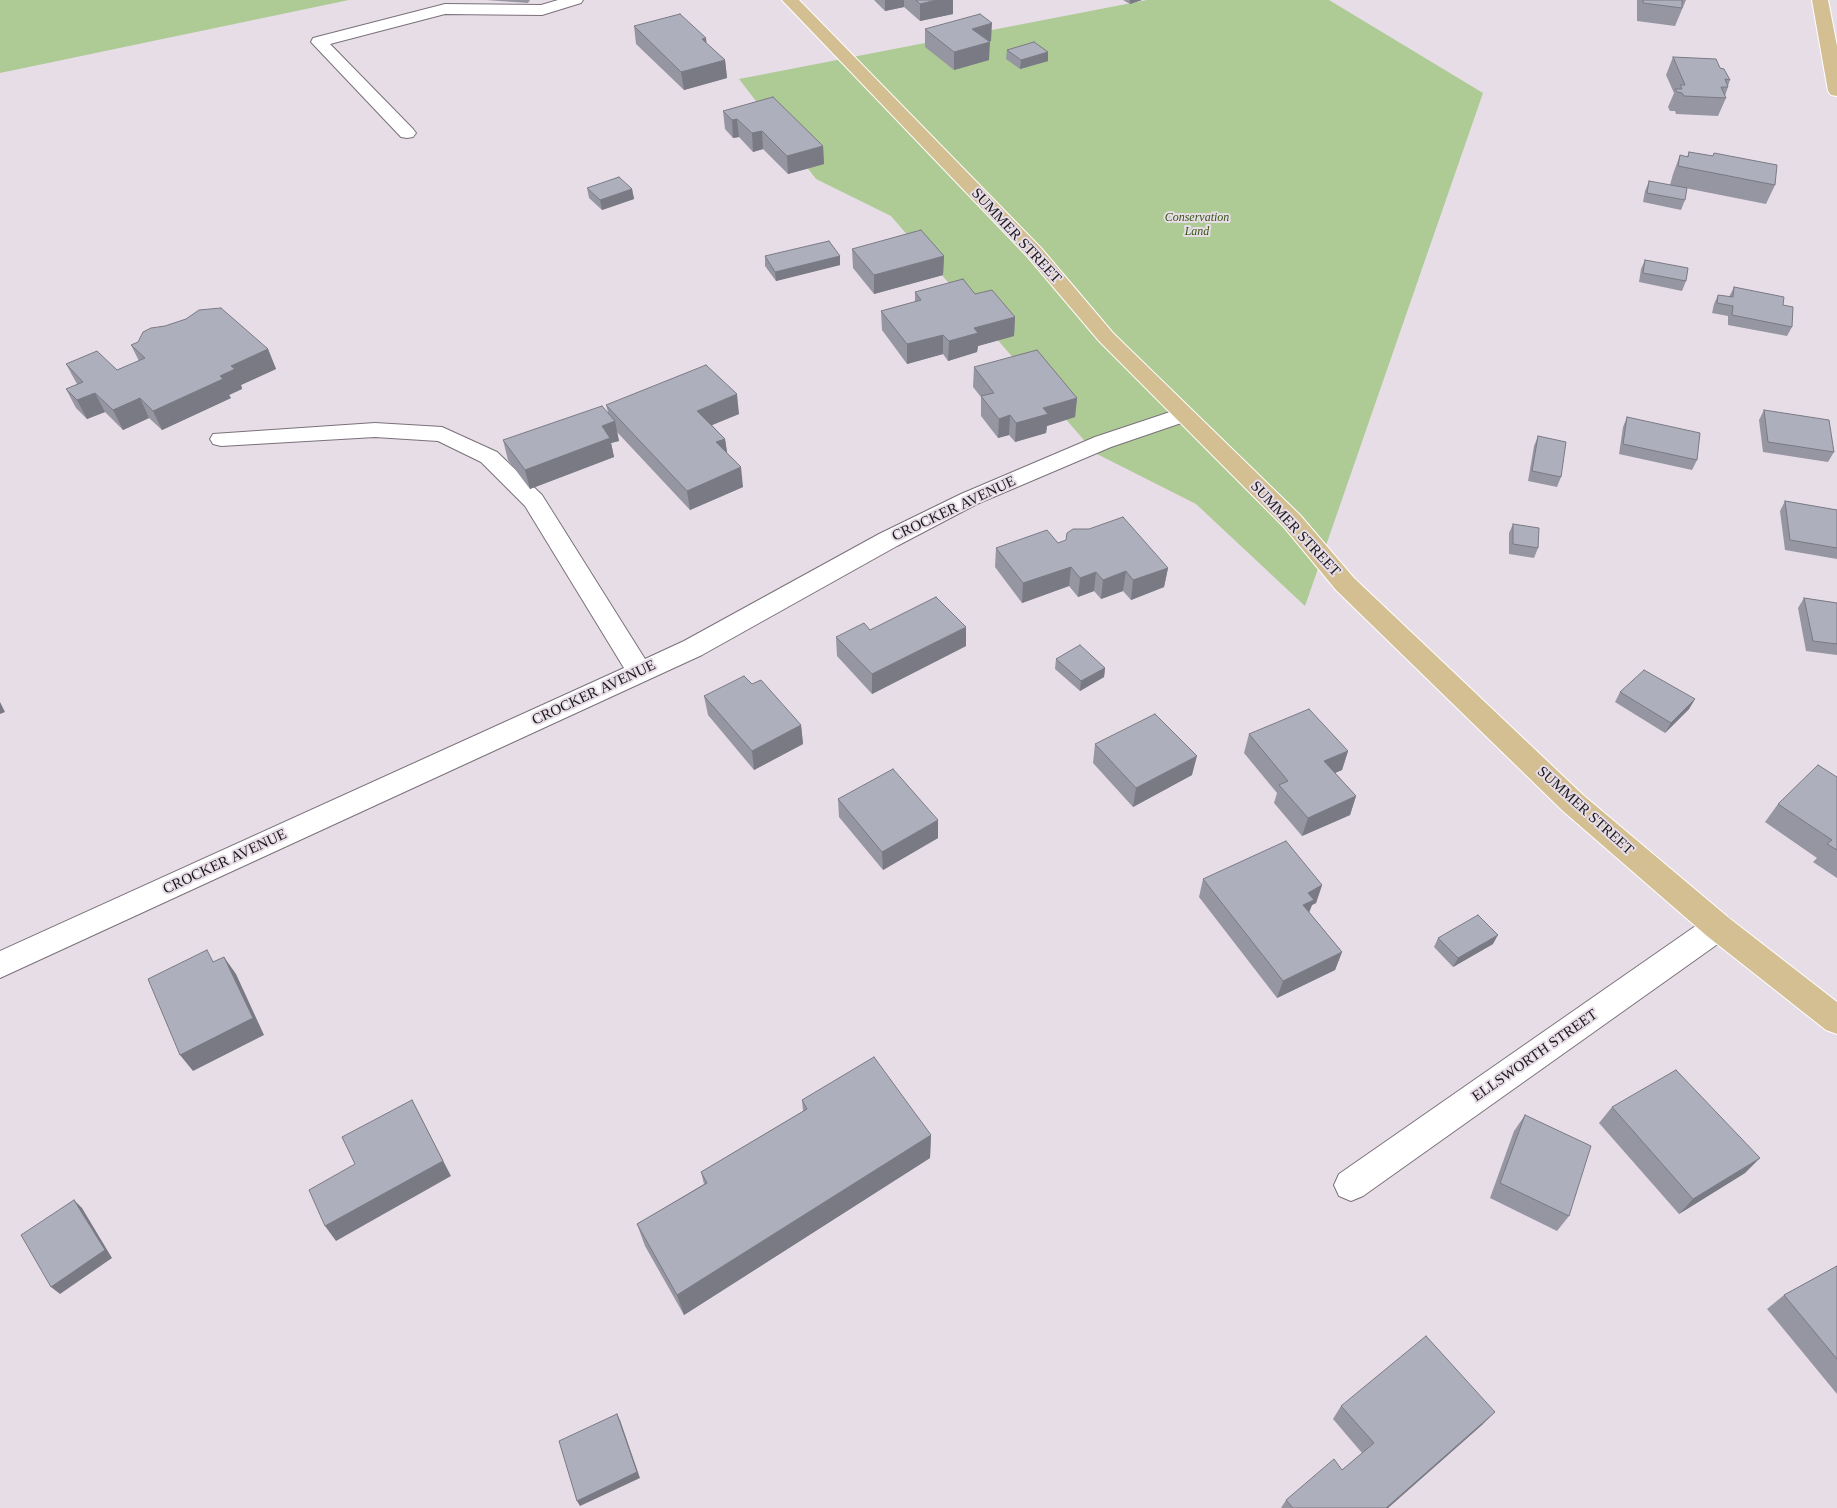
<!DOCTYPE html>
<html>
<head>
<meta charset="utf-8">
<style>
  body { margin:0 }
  canvas { display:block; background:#e7dde7 }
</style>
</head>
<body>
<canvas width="1837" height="1508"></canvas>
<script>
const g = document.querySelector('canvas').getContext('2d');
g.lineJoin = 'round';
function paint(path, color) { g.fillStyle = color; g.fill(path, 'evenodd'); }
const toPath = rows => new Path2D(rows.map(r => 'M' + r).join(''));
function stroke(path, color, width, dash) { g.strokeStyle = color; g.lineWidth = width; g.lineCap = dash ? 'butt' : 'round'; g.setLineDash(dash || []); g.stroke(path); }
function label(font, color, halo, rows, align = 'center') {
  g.font = font + ' Georgia,serif'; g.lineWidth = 4; g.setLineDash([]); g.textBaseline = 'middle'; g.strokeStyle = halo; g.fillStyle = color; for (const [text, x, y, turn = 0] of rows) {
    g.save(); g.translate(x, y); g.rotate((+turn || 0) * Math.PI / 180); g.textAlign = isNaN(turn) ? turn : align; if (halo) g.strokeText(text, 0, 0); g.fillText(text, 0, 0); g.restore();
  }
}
paint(toPath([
  [0,0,349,0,0,73],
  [1147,0,1329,0,1483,93,1305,606,1196,504,1095,453,891,216,816,179,739,79]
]), '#aeca95');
const minor = toPath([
  [558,0,583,0,581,3,542,15,445,14,330,44,413,129,416,133,413,137,407,138,401,137,311,42,313,38,445,4,541,5,558,0],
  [1182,408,1190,410,1193,415,1190,420,1111,447,977,504,897,546,702,655,0,978,0,951,624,668,525,506,481,462,438,441,375,437,221,446,213,444,210,439,213,434,375,423,442,427,497,452,542,495,645,659,684,641,879,534,961,494,1095,437,1182,408],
  [1718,914,1729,918,1733,927,1729,936,1363,1196,1351,1201,1339,1196,1334,1185,1339,1174,1707,918,1718,914]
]);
const major = toPath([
  [782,0,799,0,1041,248,1113,333,1300,515,1354,578,1583,795,1729,918,1837,1002,1837,1034,1826,1030,1707,936,1563,811,1336,590,1284,527,1099,341,1027,256,782,0],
  [1812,0,1828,0,1837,46,1837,96,1831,95,1828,91,1812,0]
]);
stroke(minor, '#7a717a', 2);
stroke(major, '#fff', 2);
paint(minor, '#fff');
paint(major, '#d3bf92');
paint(toPath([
  [486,0,530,0,528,3],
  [874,0,953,0,953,14,920,21,904,7,885,11],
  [1123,0,1142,0,1130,4],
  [1637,0,1686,0,1675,26,1637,21],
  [634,26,707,44,725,60,727,78,684,90,636,44],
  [925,29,991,41,989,41,989,60,954,70,925,47],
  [1007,50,1048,52,1048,61,1020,69,1006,59],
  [1673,57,1720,68,1730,80,1728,86,1728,87,1725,96,1726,98,1718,116,1676,114,1675,111,1670,111,1668,107,1674,93,1666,75],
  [723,111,823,146,824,164,788,174,763,149,753,152,739,137,733,138,725,129],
  [1689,152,1713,156,1714,153,1775,185,1766,204,1670,185,1673,174,1680,155,1687,157],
  [1649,181,1685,200,1681,210,1643,202,1645,191],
  [587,188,632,189,634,199,602,210,589,198],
  [852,249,944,256,943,275,874,294,853,268],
  [765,256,840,256,840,265,776,281,765,266],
  [1645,260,1686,281,1682,291,1639,282,1641,269],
  [1734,287,1783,305,1792,327,1787,336,1728,325,1728,316,1712,313,1714,304,1718,295,1729,297],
  [915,292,975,294,1015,317,1014,336,978,346,977,352,948,361,943,354,907,364,882,330,881,311,915,302],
  [131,345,268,349,276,369,241,385,242,389,229,395,231,398,162,430,149,418,123,430,105,412,87,419,76,408,66,389,77,384,66,364,117,370,139,361],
  [974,367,1077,398,1075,417,1047,426,1046,433,1015,442,1009,435,998,438,981,416,981,397,973,387],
  [606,405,739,414,712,425,725,439,727,453,743,487,690,510,617,432,619,441,611,443,614,457,530,489,508,460,503,440,608,412],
  [1764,410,1834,452,1828,462,1763,452,1759,420],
  [1627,417,1697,460,1692,470,1619,454,1623,427],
  [1538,436,1561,477,1557,487,1528,481,1534,446],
  [1785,501,1837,510,1837,559,1785,550,1780,511],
  [1513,524,1538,548,1534,558,1509,554,1509,533],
  [1058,543,1168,568,1164,587,1131,600,1123,591,1101,599,1094,591,1078,597,1069,586,1022,603,995,567,996,548],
  [1804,598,1837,603,1837,655,1806,651,1798,608],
  [870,630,966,646,872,694,837,656,836,637],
  [1056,659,1105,668,1104,677,1080,691,1055,669],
  [752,684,801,725,803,744,754,770,708,715,704,696],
  [1620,692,1695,699,1689,709,1665,733,1615,702],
  [1249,734,1348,751,1342,770,1335,773,1356,796,1350,815,1302,836,1274,803,1277,793,1244,753],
  [1095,744,1192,775,1133,807,1093,763],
  [1837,777,1837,878,1813,862,1817,858,1765,822,1778,804],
  [838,799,938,838,883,870,839,817],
  [1203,879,1322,885,1316,903,1312,905,1309,912,1342,952,1335,970,1277,998,1199,897],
  [1438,938,1493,944,1453,967,1434,947],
  [802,1100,931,1135,930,1158,684,1315,645,1246,637,1224,704,1184,701,1172,803,1111],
  [1612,1107,1745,1173,1679,1214,1599,1123],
  [1525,1115,1569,1216,1557,1231,1490,1198,1514,1131],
  [1837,1266,1837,1394,1767,1309,1784,1295],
  [1341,1406,1483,1424,1388,1508,1281,1508,1286,1500,1342,1470,1362,1453,1333,1419]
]), '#9696a2');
paint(toPath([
  [885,0,904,0,904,7,885,11],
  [937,0,953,0,953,14,920,21,920,4],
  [1130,0,1142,0,1130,4],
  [992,23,991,41,972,46,972,29],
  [706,38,708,56,702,39],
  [990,42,989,60,954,70,954,52],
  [1048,52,1048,61,1020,69,1021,60],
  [725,60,727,78,684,90,681,72],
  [737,119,739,137,733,138,732,120],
  [762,131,763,149,753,152,752,133],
  [823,146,824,164,788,174,787,156],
  [632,189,634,199,602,210,600,200],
  [840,256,840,265,776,281,775,272],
  [944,256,943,275,874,294,874,275],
  [1015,317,1014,336,978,346,977,352,948,361,949,341,974,328],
  [943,335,943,354,907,364,907,344],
  [268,349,276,369,241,385,242,389,229,395,231,398,162,430,153,411,220,376,231,366],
  [95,393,105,412,87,419,77,400],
  [737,394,739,414,700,430,697,411],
  [140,398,149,418,123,430,113,410],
  [1077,398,1075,417,1047,426,1046,433,1015,442,1016,423,1043,408],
  [1010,415,1009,435,998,438,999,419],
  [615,421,619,441,611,443,614,457,530,489,525,470,602,426],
  [725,439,728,458,716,442],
  [741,467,743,487,690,510,687,491],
  [1071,567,1069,586,1022,603,1023,583],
  [1168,568,1164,587,1131,600,1133,580],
  [1126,571,1123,591,1101,599,1103,580],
  [1096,572,1094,591,1078,597,1080,578],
  [966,627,966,646,872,694,872,674],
  [1105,668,1104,677,1080,691,1081,681],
  [1695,699,1689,709,1665,733,1671,723],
  [0,702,5,712,0,714],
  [801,725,803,744,754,770,752,751],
  [1348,751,1342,770,1318,780,1324,761],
  [1197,756,1192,775,1133,807,1136,788],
  [1356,796,1350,815,1302,836,1308,818],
  [938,820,938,838,883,870,882,852],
  [1322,885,1316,903,1312,905,1307,918,1303,905,1308,893],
  [1498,935,1493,944,1453,967,1458,958],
  [1342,952,1335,970,1277,998,1283,981],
  [224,957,236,974,264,1035,193,1071,180,1055],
  [412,1100,451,1176,336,1241,325,1226],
  [931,1135,930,1158,684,1315,677,1295],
  [1760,1158,1745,1173,1679,1214,1693,1199],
  [74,1200,82,1208,112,1258,60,1294,51,1287],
  [1495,1412,1483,1424,1388,1508,1386,1508],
  [617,1414,620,1420,640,1478,580,1506,577,1501]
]), '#7a7a84');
const building = toPath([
  [916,0,937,0,920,4,916,0],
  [1643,0,1682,0,1682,8,1643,3,1643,0],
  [680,14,706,38,702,39,725,60,681,72,634,26,680,14],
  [980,14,992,23,972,29,990,42,954,52,925,29,980,14],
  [1034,42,1048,52,1021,60,1007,50,1034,42],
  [1673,57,1716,59,1720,68,1724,69,1730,80,1725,79,1728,87,1721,87,1726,98,1684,96,1682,93,1677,92,1675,89,1682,89,1680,85,1685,85,1673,57],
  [773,97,823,146,787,156,762,131,752,133,737,119,732,120,723,111,773,97],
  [1689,152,1713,156,1714,153,1777,165,1775,185,1678,166,1680,155,1688,157,1689,152],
  [619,177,632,189,600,200,587,188,619,177],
  [1649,181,1687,188,1685,200,1647,193,1649,181],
  [921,230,944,256,874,275,852,249,921,230],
  [829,241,840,256,775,272,765,256,829,241],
  [1645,260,1688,268,1686,281,1643,273,1645,260],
  [963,279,975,294,992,290,1015,317,974,328,978,333,949,341,943,335,907,344,881,311,921,300,915,292,963,279],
  [1734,287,1784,297,1783,305,1793,307,1792,327,1732,315,1733,306,1717,303,1718,295,1733,297,1734,287],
  [221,308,268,349,231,366,235,369,220,376,223,379,153,411,140,398,113,410,95,393,77,400,66,389,83,382,66,364,97,351,117,370,145,358,131,345,138,342,143,332,151,328,165,326,186,319,199,310,221,308],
  [1037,350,1077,398,1043,408,1048,414,1016,423,1010,415,999,419,981,396,994,393,974,367,1037,350],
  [706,365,737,394,697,411,725,439,716,442,741,467,687,491,606,405,706,365],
  [602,406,615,421,602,426,610,438,525,470,503,440,602,406],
  [1764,410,1829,420,1834,452,1768,442,1764,410],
  [1627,417,1700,433,1697,460,1623,444,1627,417],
  [1538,436,1566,442,1561,477,1532,471,1538,436],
  [1785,501,1837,510,1837,548,1790,540,1785,501],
  [1123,517,1168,568,1133,580,1126,571,1103,580,1096,572,1080,578,1071,567,1023,583,996,548,1047,530,1058,543,1066,540,1067,533,1073,529,1089,529,1123,517],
  [1513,524,1539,528,1538,548,1513,544,1513,524],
  [936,597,966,627,872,674,836,637,864,623,870,630,936,597],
  [1804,598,1837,603,1837,644,1813,641,1804,598],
  [1080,645,1105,668,1081,681,1056,659,1080,645],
  [1644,670,1695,699,1671,723,1620,692,1644,670],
  [744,676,752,684,761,680,801,725,752,751,704,696,744,676],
  [1309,709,1348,751,1324,761,1356,796,1308,818,1279,785,1288,781,1249,734,1309,709],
  [1155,714,1197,756,1136,788,1095,744,1155,714],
  [1818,765,1837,777,1837,850,1827,844,1832,840,1778,804,1818,765],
  [893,769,938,820,882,852,838,799,893,769],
  [1286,841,1322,885,1308,893,1314,900,1303,905,1342,952,1283,981,1203,879,1286,841],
  [1478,915,1498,935,1458,958,1438,938,1478,915],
  [207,950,213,962,224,957,253,1018,180,1055,148,979,207,950],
  [874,1057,931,1135,677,1295,637,1224,707,1183,701,1172,807,1109,802,1100,874,1057],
  [1676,1070,1760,1158,1693,1199,1612,1107,1676,1070],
  [412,1100,443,1161,325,1226,309,1190,355,1164,342,1137,412,1100],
  [1525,1115,1591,1146,1569,1216,1500,1183,1525,1115],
  [74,1200,105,1250,51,1287,21,1235,74,1200],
  [1837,1266,1837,1359,1784,1295,1837,1266],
  [1426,1336,1495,1412,1386,1508,1293,1508,1286,1500,1334,1459,1342,1470,1374,1443,1341,1406,1426,1336],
  [617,1414,637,1472,577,1501,559,1441,617,1414]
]);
paint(building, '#aeafbc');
stroke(building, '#7a7a84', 1);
label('italic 12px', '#355311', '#e7dde7', [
  ["Conservation",1197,218],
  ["Land",1197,232]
]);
label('15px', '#1c191c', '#e7dde7', [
  ["SUMMER STREET",1016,236,47],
  ["CROCKER AVENUE",954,509,-25],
  ["SUMMER STREET",1295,529,47],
  ["CROCKER AVENUE",594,693,-25],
  ["SUMMER STREET",1585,811,42],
  ["CROCKER AVENUE",225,862,-25],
  ["ELLSWORTH STREET",1535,1056,-35]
]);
</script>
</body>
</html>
